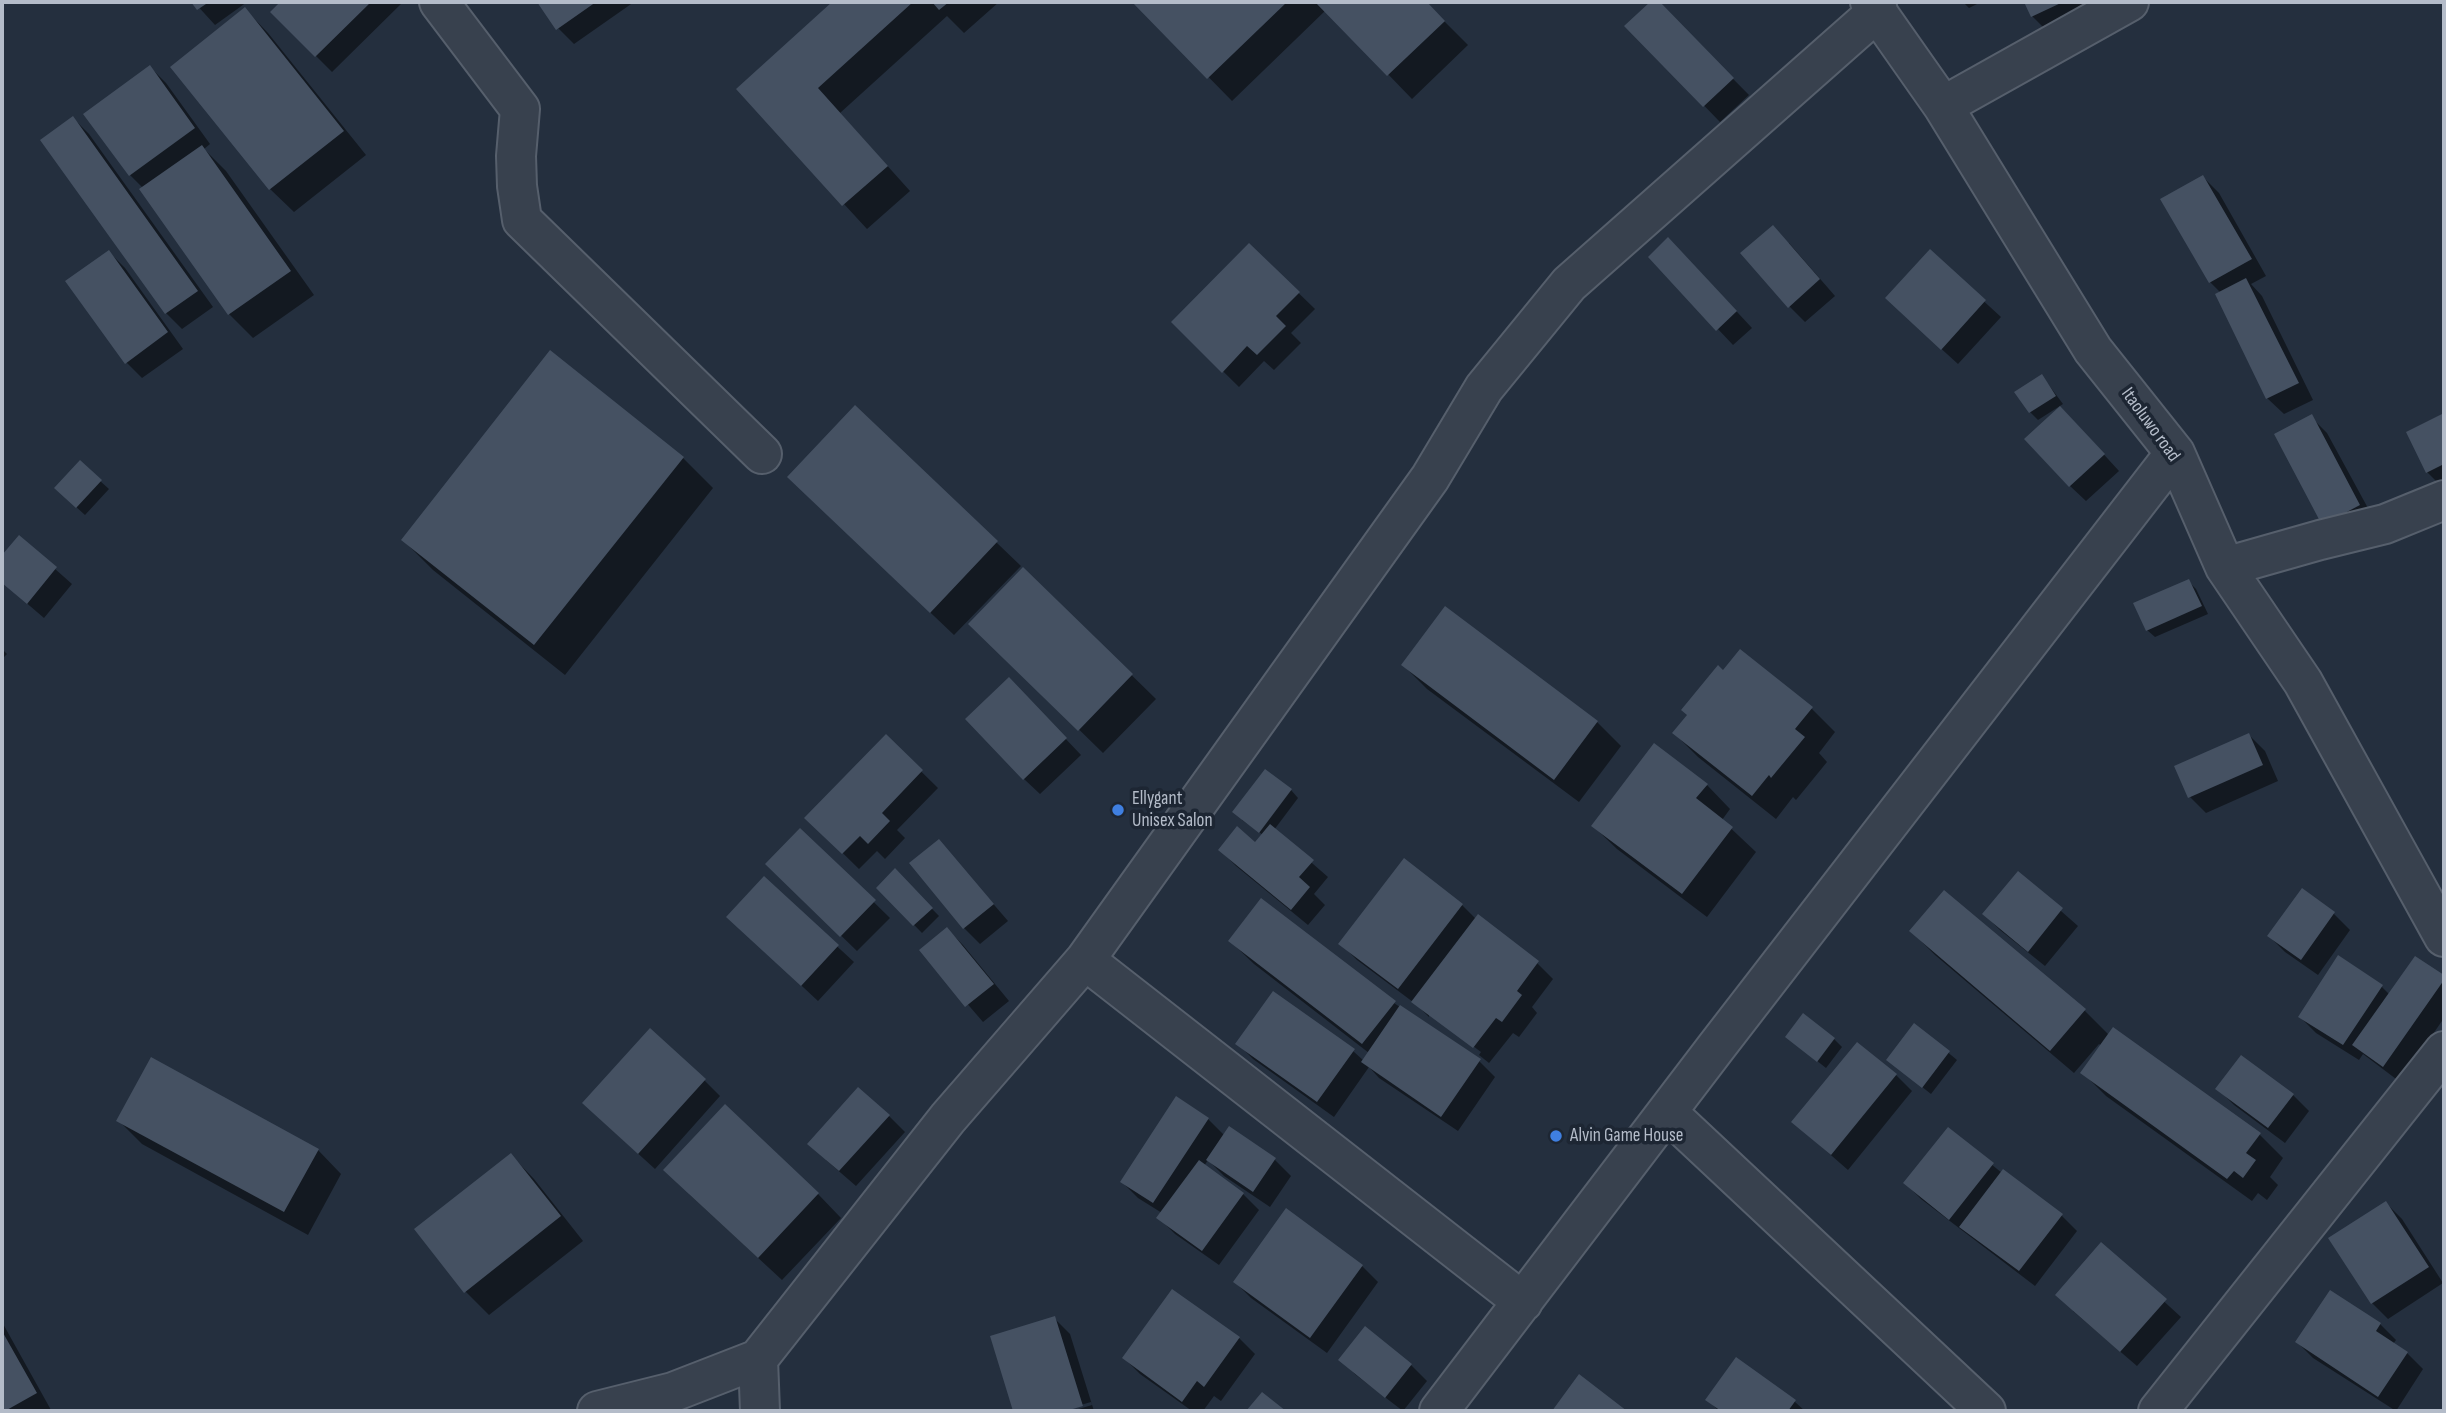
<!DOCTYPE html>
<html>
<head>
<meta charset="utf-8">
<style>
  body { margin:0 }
  #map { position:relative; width:2446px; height:1413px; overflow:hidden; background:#242f3e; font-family:"Sofia Sans Condensed",sans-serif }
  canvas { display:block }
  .frame { position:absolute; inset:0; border:4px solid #b4bcc9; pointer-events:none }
</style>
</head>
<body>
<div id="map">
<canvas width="2446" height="1413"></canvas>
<div class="frame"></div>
</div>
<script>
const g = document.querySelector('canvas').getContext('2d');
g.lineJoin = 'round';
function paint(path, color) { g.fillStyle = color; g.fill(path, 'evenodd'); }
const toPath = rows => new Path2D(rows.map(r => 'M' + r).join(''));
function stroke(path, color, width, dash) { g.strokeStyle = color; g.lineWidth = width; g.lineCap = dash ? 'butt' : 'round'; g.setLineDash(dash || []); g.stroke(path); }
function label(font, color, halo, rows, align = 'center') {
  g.font = font + ' "Sofia Sans Condensed",sans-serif'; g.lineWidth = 7; g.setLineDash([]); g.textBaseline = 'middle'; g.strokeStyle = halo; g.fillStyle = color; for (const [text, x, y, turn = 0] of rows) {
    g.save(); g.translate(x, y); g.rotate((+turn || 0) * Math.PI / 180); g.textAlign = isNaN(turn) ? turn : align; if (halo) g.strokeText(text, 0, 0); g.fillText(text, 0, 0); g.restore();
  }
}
paint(toPath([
  [194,2,247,2,215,25],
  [283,2,403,2,332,72,272,12],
  [539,2,634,2,574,44,558,28],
  [835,2,999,2,964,33,947,16,840,113,910,191,867,229,738,89],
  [1135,2,1425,2,1468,45,1412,99,1326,10,1232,101],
  [1652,2,1657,2,1749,95,1720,122,1627,26],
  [1963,2,1981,2,1969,8],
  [2026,2,2113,2,2048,32,2032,16],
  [245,9,268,33,366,155,294,212,270,189],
  [150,67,166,83,210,144,204,149,226,171,314,295,253,338,229,314,141,189,143,188,130,175],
  [73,118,89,134,213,307,182,329,166,313],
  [2203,177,2219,193,2266,276,2251,284,2262,296,2313,400,2284,414,2267,398,2221,293,2210,282],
  [1789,243,1835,296,1805,322,1789,306],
  [1249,245,1315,309,1291,333,1301,343,1274,370,1264,361,1239,387,1173,322],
  [109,252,125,268,183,349,142,378,126,362],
  [1930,252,2001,317,1958,364,1903,314],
  [1684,255,1752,328,1733,345,1650,257],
  [2042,376,2063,404,2038,420,2030,412],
  [856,408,1021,566,954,635,813,501],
  [2444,415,2444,487,2443,488,2427,472,2408,432],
  [2311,417,2327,433,2375,521,2340,540],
  [2076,424,2119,471,2086,501,2070,486],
  [683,458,713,488,565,675,433,570,403,540],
  [80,463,109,489,85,515,64,496],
  [19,537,72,584,44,618,2,582,2,558],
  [1023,569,1156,699,1103,753,971,624],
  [2188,581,2196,589,2208,614,2155,637,2147,630],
  [1445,608,1597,722,1621,746,1579,802,1427,689,1403,665],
  [2,649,7,654,2,659],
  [1723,672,1812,709,1835,732,1819,753,1827,762,1796,800,1793,797,1776,819,1698,757,1674,733],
  [1025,696,1081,755,1040,794,1024,779],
  [2249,735,2265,751,2278,781,2206,813,2190,797],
  [886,737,938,788,897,830,905,838,885,859,877,851,859,869,807,818],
  [1707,785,1730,809,1722,820,1756,852,1707,917,1617,849,1593,826],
  [1291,790,1298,798,1274,830,1328,877,1314,894,1325,905,1308,925,1236,866,1220,850,1255,844,1263,835,1242,820],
  [800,830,890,918,857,951,767,864],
  [939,841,1008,921,980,944,964,928],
  [1405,861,1462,905,1476,919,1537,963,1553,979,1532,1007,1537,1013,1519,1037,1513,1033,1489,1063,1479,1055,1481,1052,1429,1013,1429,1017,1417,1005,1357,960,1341,944],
  [895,871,939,916,922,933,878,888],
  [2019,874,2078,926,2045,966,2000,930,1984,914],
  [764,879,854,962,818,1001,745,933],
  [2302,891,2334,914,2350,930,2318,975,2285,952,2269,936],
  [1944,892,2085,1011,2109,1035,2260,1135,2283,1158,2270,1177,2278,1185,2267,1200,2258,1193,2252,1201,2106,1096,2083,1073,2102,1046,2099,1044,2074,1073,1935,955,1911,931],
  [947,929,963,945,1009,1001,983,1022,921,950],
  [1230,941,1394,1003,1479,1061,1495,1077,1458,1131,1379,1078,1369,1067,1334,1117,1253,1059,1237,1043,1353,1051,1364,1061,1369,1053,1254,964],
  [2416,958,2444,977,2444,1018,2400,1082,2363,1054,2359,1060,2316,1033,2300,1017,2381,986,2390,995],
  [1915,1025,1957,1060,1931,1094,1888,1060],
  [1787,1037,1834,1039,1842,1047,1826,1068],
  [1857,1044,1896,1075,1912,1091,1848,1170,1793,1122],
  [704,1080,720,1096,655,1169,600,1119],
  [2218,1089,2293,1095,2309,1111,2285,1143,2234,1105],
  [889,1116,905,1132,856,1186,826,1160],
  [1208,1119,1225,1136,1229,1129,1275,1160,1291,1176,1270,1207,1224,1176,1208,1160,1204,1166,1243,1194,1259,1210,1219,1265,1175,1234,1159,1218,1162,1213,1138,1198,1122,1182],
  [119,1121,318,1150,341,1174,308,1235,142,1144],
  [1948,1129,2002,1173,2061,1215,2077,1231,2035,1286,1921,1199,1905,1183],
  [511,1155,534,1179,583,1241,489,1315,465,1291],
  [689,1194,818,1194,841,1218,782,1280],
  [2386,1203,2402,1219,2443,1283,2388,1319,2372,1303],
  [2101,1244,2181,1317,2137,1366,2073,1311],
  [1362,1266,1378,1282,1327,1353,1251,1298,1235,1282],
  [1054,1318,1070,1334,1094,1411,1072,1411,1092,1405,1091,1402,1060,1411,1015,1411,992,1337],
  [2,1322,51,1410,49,1411,2,1411],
  [2380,1324,2396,1340,2393,1344,2407,1353,2423,1369,2396,1411,2313,1358,2297,1342],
  [1365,1329,1411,1365,1427,1381,1403,1411,1356,1375,1340,1360],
  [1239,1338,1255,1354,1221,1401,1214,1396,1203,1411,1192,1411,1140,1374,1124,1358],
  [1736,1359,1795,1402,1805,1411,1719,1411,1707,1399]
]), '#0007');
paint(toPath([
  [191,2,209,2,197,10],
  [280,2,371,2,315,57,270,12],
  [537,2,596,2,556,30],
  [832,2,913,2,818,88,888,166,842,206,736,89],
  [932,2,949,2,939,10],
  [1132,2,1287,2,1207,79],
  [1315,2,1427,2,1445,21,1387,76],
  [1650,2,1660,2,1734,78,1703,107,1624,26],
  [2024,2,2063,2,2031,17],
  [245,7,344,131,269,190,170,67],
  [150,65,195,128,129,176,83,114],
  [73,116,198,291,165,314,40,140],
  [202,145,291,271,228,315,139,189],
  [2203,175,2252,259,2209,283,2160,199],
  [1773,225,1820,279,1788,308,1740,253],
  [1668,237,1737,311,1716,331,1648,257],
  [1249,243,1300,292,1276,316,1286,326,1257,355,1247,346,1222,373,1171,322],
  [1930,249,1986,300,1941,350,1885,298],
  [109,250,168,332,125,364,65,281],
  [2246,278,2299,383,2266,399,2215,294],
  [550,350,684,457,534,645,401,540],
  [2042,374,2056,396,2029,413,2014,392],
  [855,405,998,541,930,613,787,477],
  [2060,406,2105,454,2069,487,2024,439],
  [2444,413,2444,464,2426,473,2406,432],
  [2312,414,2360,505,2322,525,2274,434],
  [80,460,102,480,76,508,54,488],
  [19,535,57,567,27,604,2,583,2,555],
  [1023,567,1133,674,1078,731,968,624],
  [2189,579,2202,606,2146,631,2133,603],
  [1445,606,1598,721,1554,780,1401,665],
  [1740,649,1813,707,1795,729,1805,737,1771,778,1769,775,1752,796,1672,733,1687,715,1681,710,1718,665,1723,670],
  [1009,677,1067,738,1023,780,965,719],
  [2249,733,2263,765,2188,798,2174,766],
  [886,734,923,770,882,813,890,821,868,844,860,836,842,854,804,818],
  [1654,743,1708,784,1696,798,1733,827,1682,894,1591,826],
  [1265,769,1292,789,1259,833,1232,812],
  [1270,824,1314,860,1299,877,1310,887,1291,910,1218,850,1237,826,1255,842],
  [800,828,876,900,840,937,765,864],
  [939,839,994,904,963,929,909,863],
  [1404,858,1463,904,1398,989,1338,944],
  [895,868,933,908,913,926,876,888],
  [2018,871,2063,908,2028,952,1982,914],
  [764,876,839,945,801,986,726,917],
  [2302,888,2335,912,2301,960,2267,936],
  [1944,890,2086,1009,2050,1051,1909,931],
  [1261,898,1396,1001,1362,1044,1228,941],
  [1478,914,1539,961,1517,991,1522,995,1502,1022,1496,1018,1473,1048,1411,1002],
  [947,927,994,984,965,1007,919,950],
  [2338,955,2383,985,2343,1045,2298,1017],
  [2415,956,2444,975,2444,980,2383,1067,2352,1045],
  [1273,991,1355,1049,1317,1102,1235,1044],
  [1400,1005,1481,1059,1441,1117,1361,1062],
  [1803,1013,1835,1038,1817,1062,1785,1037],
  [1914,1023,1950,1051,1922,1088,1886,1060],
  [2113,1027,2261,1133,2246,1153,2256,1160,2243,1178,2234,1171,2227,1179,2080,1073],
  [650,1028,706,1079,638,1154,582,1103],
  [1857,1042,1897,1074,1831,1155,1791,1122],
  [2241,1055,2294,1094,2268,1128,2215,1089],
  [151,1057,319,1149,284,1212,116,1121],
  [858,1087,890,1115,839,1171,807,1144],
  [1176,1096,1209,1118,1153,1203,1120,1182],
  [725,1104,819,1193,758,1258,663,1170],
  [1229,1126,1276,1158,1253,1192,1206,1160],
  [1948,1127,1994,1163,1949,1220,1903,1183],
  [511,1153,561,1216,464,1293,414,1229],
  [1199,1160,1244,1193,1202,1251,1156,1218],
  [2003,1169,2063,1214,2019,1271,1959,1227],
  [2386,1201,2429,1267,2371,1304,2328,1238],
  [1286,1208,1363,1265,1310,1338,1233,1282],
  [2101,1242,2167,1299,2120,1352,2055,1295],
  [1172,1289,1240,1337,1204,1387,1197,1381,1182,1402,1122,1358],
  [2330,1290,2381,1323,2376,1331,2408,1352,2378,1397,2295,1342],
  [1055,1316,1083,1406,1066,1411,1013,1411,990,1336],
  [1365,1326,1412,1364,1385,1398,1338,1360],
  [2,1331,37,1393,5,1411,2,1411],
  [1736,1357,1796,1400,1788,1411,1721,1411,1705,1400],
  [1579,1374,1627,1411,1552,1411],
  [1262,1392,1286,1411,1246,1411]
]), '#455162');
const minor = toPath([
  [439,2,520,109,516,156,517,186,522,220,762,454],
  [1870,2,1943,106,2093,350,2175,453,2225,567,2303,682,2444,937],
  [1943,106,2129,2],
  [2225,567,2320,540,2385,524,2444,500],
  [1085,960,1523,1302],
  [1668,1113,1986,1411],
  [597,1411,673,1392,758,1359],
  [760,1411,758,1359,948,1118,1085,960,1430,478,1484,388,1569,284,1878,11],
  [1439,1411,1717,1046,2175,453],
  [2158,1411,2444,1051]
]);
stroke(minor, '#565f6c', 42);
stroke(minor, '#38414e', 38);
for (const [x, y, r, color] of [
  [1118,810,7,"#3f7fe0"],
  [1556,1136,7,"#3f7fe0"]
]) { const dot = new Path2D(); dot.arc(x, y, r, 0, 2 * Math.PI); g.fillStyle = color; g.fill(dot); stroke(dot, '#1d2633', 2.5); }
label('19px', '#b4bcc9', '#1d2633', [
  ["Itaoluwo road",2150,425,54]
]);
label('19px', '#b4bcc9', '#1d2633', [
  ["Ellygant",1132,799],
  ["Unisex Salon",1132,821],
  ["Alvin Game House",1570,1136]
], 'left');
</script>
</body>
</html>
